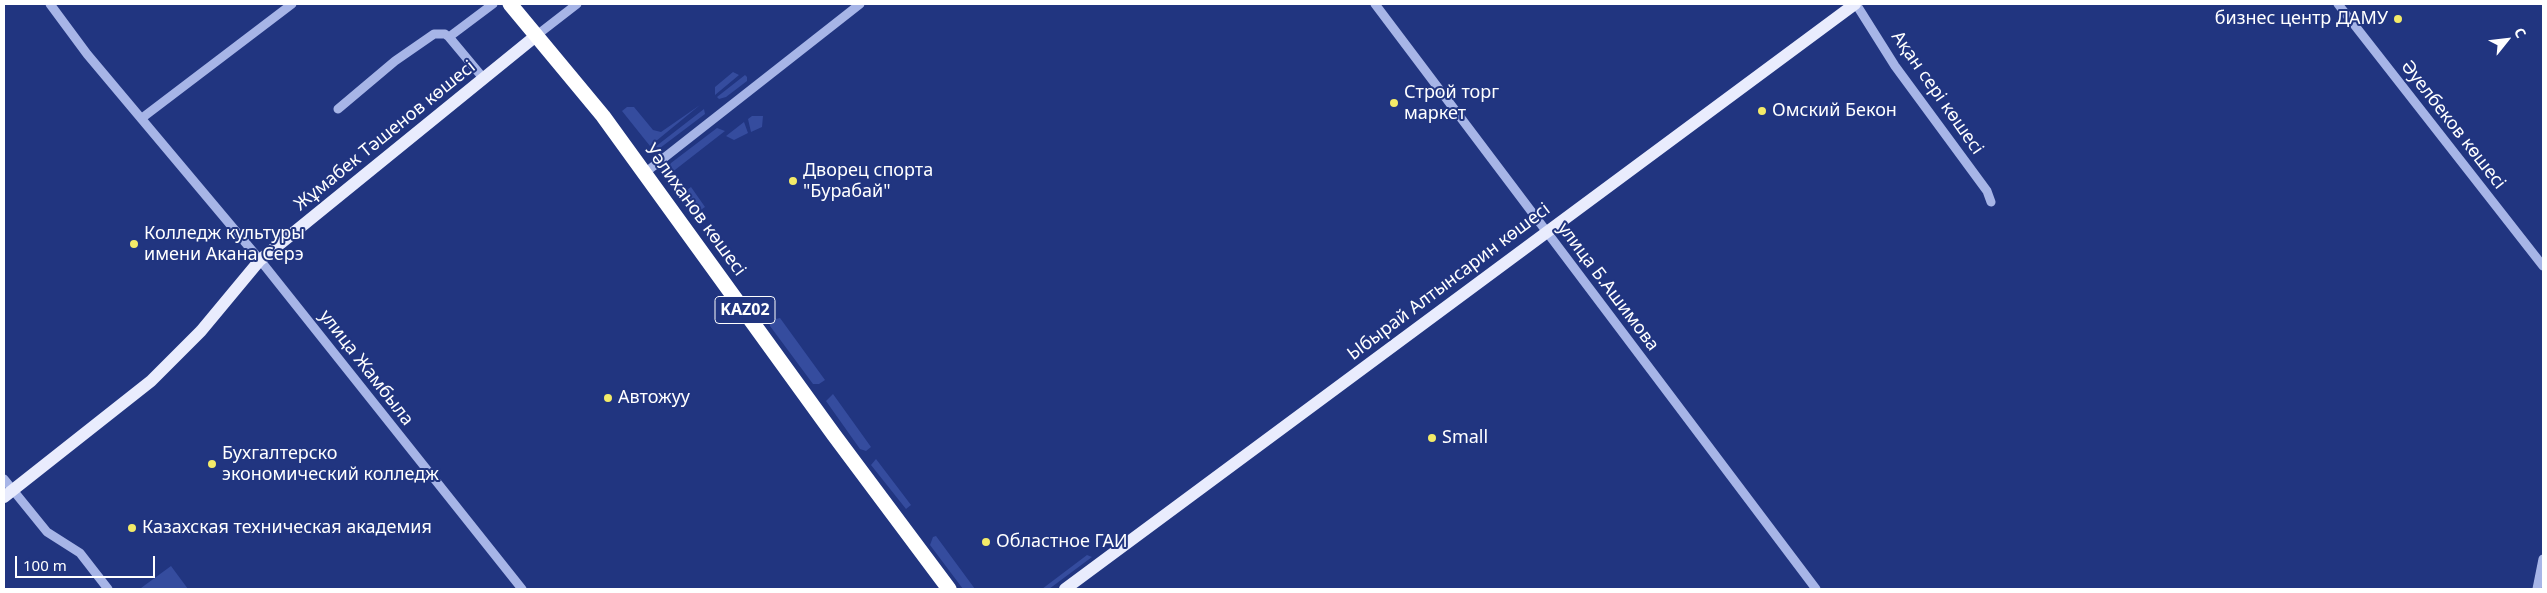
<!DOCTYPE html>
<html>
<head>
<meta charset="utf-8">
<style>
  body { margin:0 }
  #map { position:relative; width:2547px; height:593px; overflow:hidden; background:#213580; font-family:"Noto Sans",sans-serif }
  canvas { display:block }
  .frame { position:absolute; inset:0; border:5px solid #fff; pointer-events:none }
  .north { position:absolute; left:2482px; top:15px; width:50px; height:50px; -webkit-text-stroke:4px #213580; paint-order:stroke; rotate:61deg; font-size:14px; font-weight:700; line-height:20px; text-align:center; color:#fff }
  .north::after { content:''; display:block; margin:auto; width:18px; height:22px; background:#fff; clip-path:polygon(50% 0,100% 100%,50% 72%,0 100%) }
  .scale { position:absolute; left:15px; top:556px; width:140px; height:22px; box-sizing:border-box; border:2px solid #fff; border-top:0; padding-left:6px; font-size:15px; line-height:18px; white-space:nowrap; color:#fff; -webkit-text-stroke:4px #213580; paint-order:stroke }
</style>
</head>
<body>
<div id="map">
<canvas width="2547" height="593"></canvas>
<div class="frame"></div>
<div class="north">С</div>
<div class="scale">100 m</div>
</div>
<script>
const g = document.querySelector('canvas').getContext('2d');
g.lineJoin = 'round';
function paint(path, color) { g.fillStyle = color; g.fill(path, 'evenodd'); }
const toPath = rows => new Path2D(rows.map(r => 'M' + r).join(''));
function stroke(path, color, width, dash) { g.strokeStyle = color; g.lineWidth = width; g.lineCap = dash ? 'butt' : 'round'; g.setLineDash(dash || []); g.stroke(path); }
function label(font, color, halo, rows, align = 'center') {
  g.font = font + ' "Noto Sans",sans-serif'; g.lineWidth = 4; g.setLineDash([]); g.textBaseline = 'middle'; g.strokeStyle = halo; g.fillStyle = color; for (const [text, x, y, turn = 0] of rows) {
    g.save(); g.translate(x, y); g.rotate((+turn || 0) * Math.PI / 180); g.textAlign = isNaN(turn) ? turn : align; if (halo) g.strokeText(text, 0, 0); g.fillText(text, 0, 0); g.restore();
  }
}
paint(toPath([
  [733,72,739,75,715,95,715,87],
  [745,75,747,77,747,81,726,97,719,99,717,97],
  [700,105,650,146,622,111,627,107,634,107,653,130,661,132],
  [704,109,705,114,660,148,655,147],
  [752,116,763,116,762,127,751,132,748,119],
  [744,122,748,133,734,140,726,136],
  [717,128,725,131,671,173,668,169,671,163],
  [691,187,705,207,696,213,683,193],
  [771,313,776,319,780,318,825,380,819,384,813,384,770,326,768,316],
  [833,394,871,447,866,451,860,449,826,401],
  [876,459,911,505,906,509,871,465],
  [936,536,975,589,963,589,930,545,933,537],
  [1087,555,1092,557,1049,589,1042,589],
  [171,566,188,589,142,589,141,588]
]), '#354c9e');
stroke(toPath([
  [50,4,87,54,260,260,522,589],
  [1375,4,1816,589],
  [1856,4,1895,66,1987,191,1991,202],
  [2338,4,2543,266],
  [537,35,577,4],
  [449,37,493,4],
  [338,109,395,61,434,34,445,34,449,37,484,79],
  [142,118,292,4],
  [646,172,860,4],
  [4,479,47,532,80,553,108,589],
  [2537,589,2543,559]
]), '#a7b5e7', 9);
stroke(toPath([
  [4,497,151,381,201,331,260,260,537,35],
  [1065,589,1855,4]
]), '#e9ecfd', 12);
stroke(toPath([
  [510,4,603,116,834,435,949,589]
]), '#fff', 15);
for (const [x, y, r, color] of [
  [2398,19,5,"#f4eb68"],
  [1394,103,5,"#f4eb68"],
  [1762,111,5,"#f4eb68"],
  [793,181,5,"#f4eb68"],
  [134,244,5,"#f4eb68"],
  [608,398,5,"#f4eb68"],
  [1432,438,5,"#f4eb68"],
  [212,464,5,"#f4eb68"],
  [132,528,5,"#f4eb68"],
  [986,542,5,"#f4eb68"]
]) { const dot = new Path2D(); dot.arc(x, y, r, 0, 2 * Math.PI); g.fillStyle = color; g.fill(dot); stroke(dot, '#213580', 2); }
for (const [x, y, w] of [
  [745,310,60]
]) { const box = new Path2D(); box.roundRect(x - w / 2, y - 13.5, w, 27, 4); g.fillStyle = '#213580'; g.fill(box); stroke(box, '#fff', 1); }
label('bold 16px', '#fff', null, [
  ["KАZ02",745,310]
]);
label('18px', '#fff', '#213580', [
  ["бизнес центр ДАМУ",2388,19,"right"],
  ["Строй торг",1404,93],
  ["маркет",1404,114],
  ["Омский Бекон",1772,111],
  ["Дворец спорта",803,171],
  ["\"Бурабай\"",803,192],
  ["Колледж культуры",144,234],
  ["имени Акана Серэ",144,255],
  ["Автожуу",618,398],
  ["Small",1442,438],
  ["Бухгалтерско",222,454],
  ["экономический колледж",222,475],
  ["Казахская техническая академия",142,528],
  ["Областное ГАИ",996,542]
], 'left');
label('18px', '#fff', '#213580', [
  ["Ақан сері көшесі",1937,93,55],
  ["Әуелбеков көшесі",2453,125,52],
  ["Жұмабек Тәшенов көшесі",385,136,-39],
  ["Уәлиханов көшесі",695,210,54],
  ["Ыбырай Алтынсарин көшесі",1449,282,-37],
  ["улица Б.Ашимова",1608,287,53],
  ["улица Жамбыла",366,368,52]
]);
</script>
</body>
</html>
